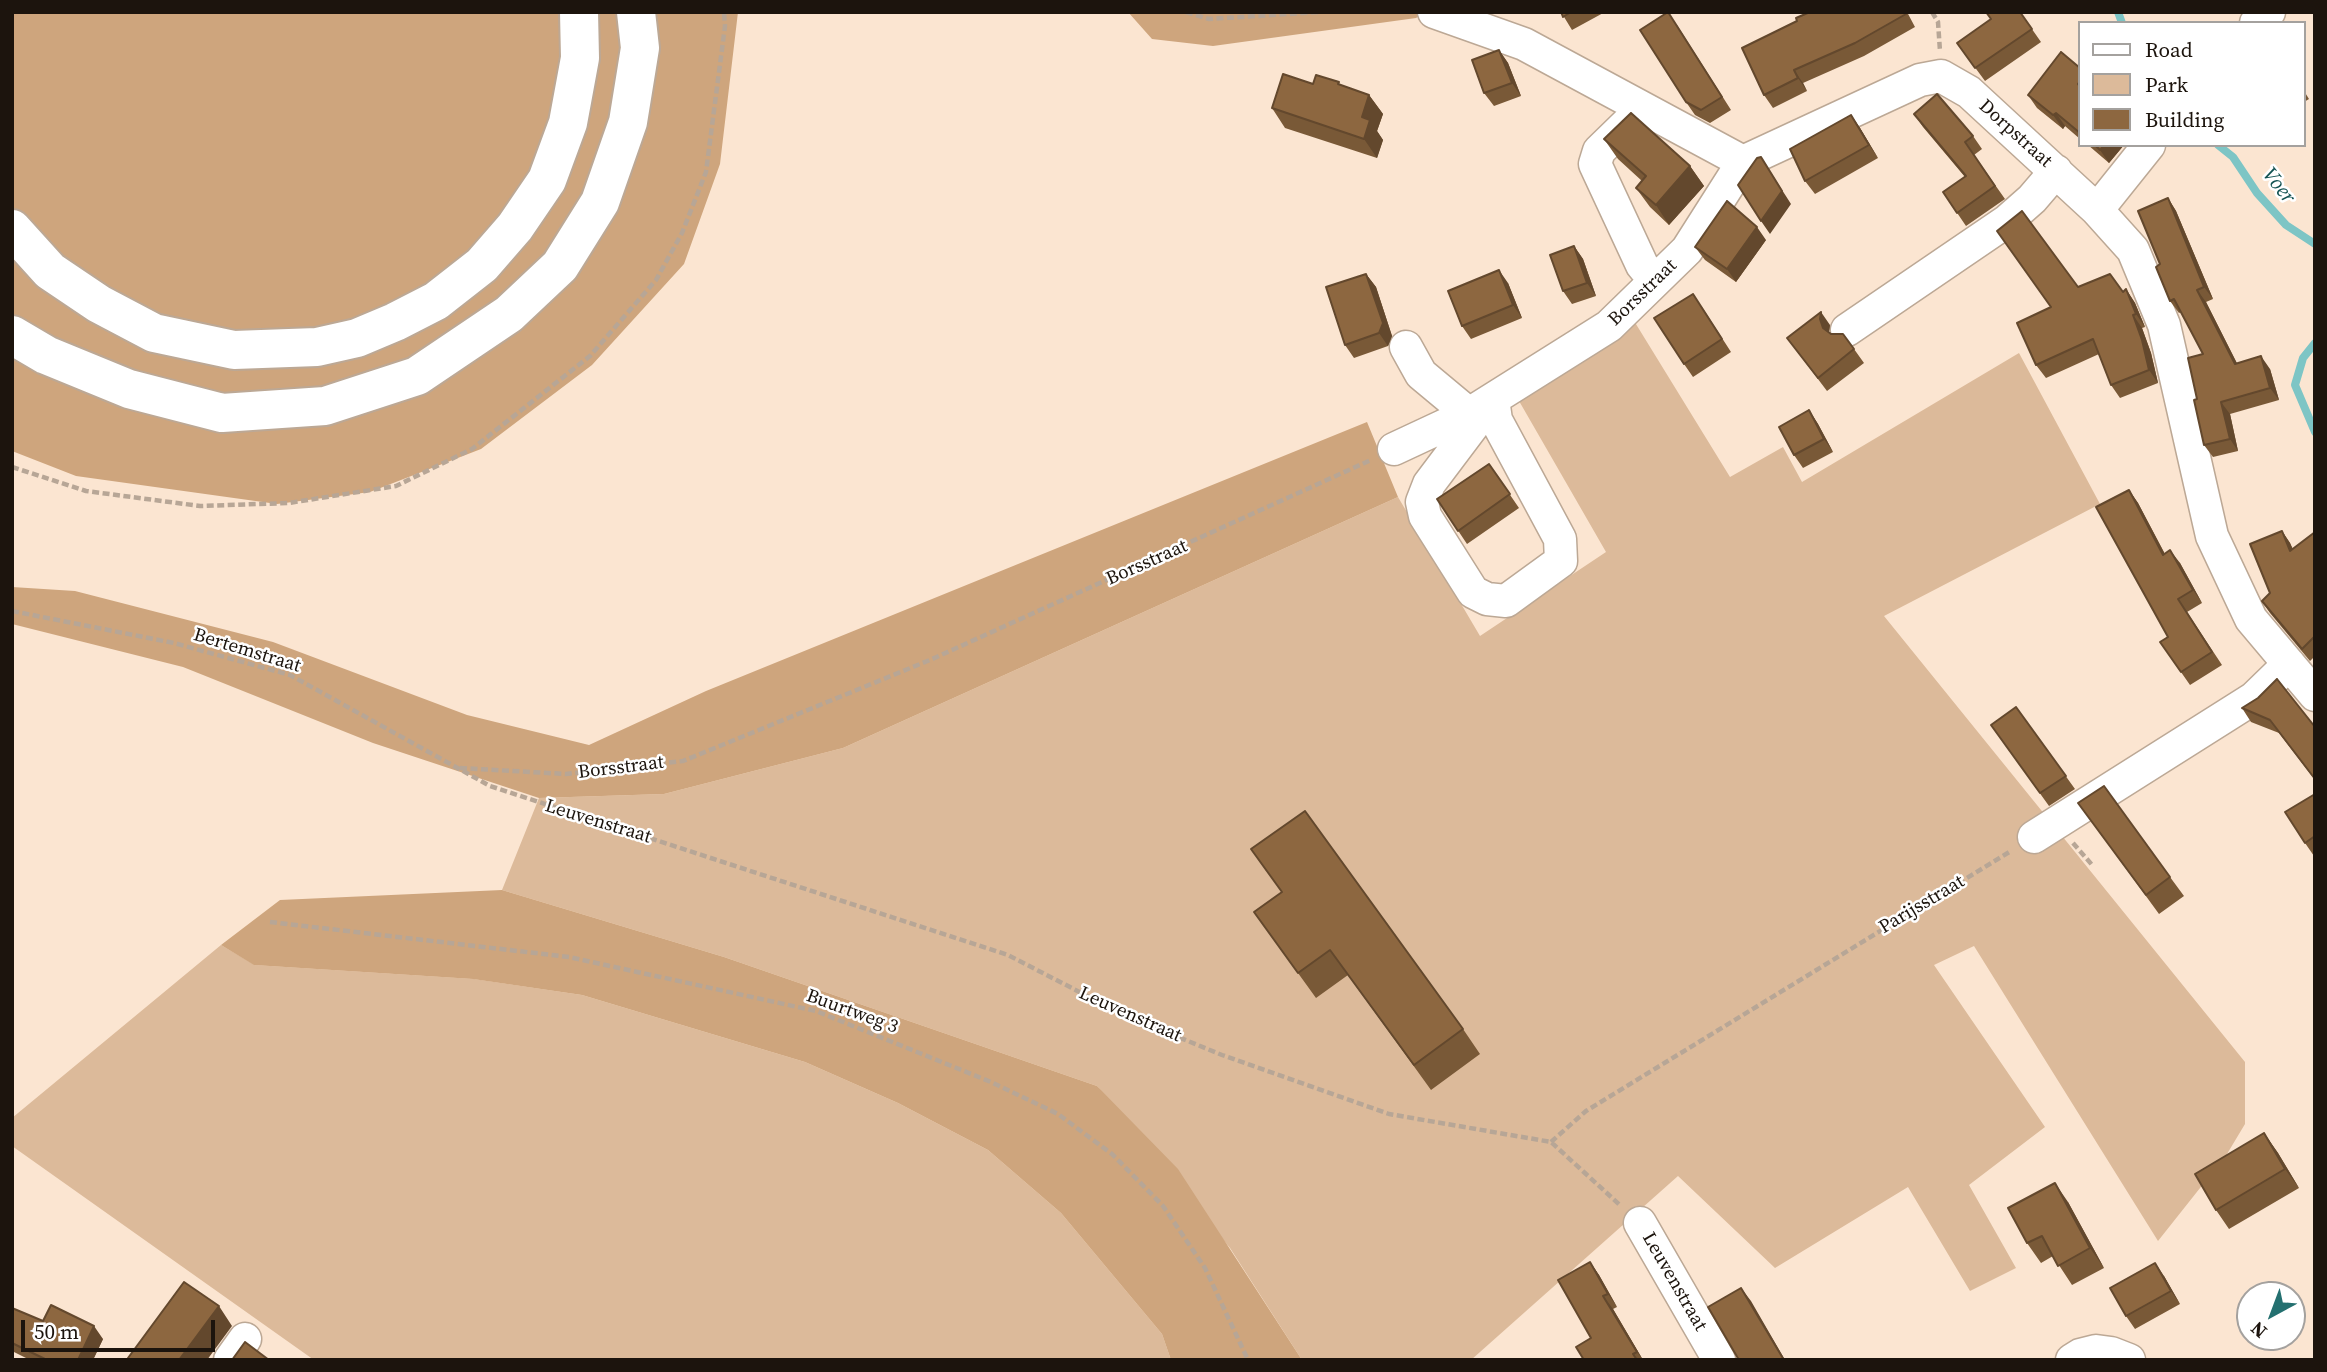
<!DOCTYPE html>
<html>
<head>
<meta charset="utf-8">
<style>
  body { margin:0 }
  #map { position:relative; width:2327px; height:1372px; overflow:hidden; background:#fbe5d1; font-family:"Source Serif 4",serif }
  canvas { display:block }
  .frame { position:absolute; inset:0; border:14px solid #1c140d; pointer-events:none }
  .legend { position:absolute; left:2078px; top:21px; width:228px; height:126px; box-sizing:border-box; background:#fff; border:2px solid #a4a19e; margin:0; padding:9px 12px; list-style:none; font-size:21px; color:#1c140d }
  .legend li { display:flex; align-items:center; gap:14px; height:35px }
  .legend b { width:35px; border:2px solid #a4a19e }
  .north { position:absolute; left:2236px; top:1281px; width:70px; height:70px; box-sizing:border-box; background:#fff; border:2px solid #a4a19e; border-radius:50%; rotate:221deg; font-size:19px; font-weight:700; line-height:28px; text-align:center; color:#1c140d }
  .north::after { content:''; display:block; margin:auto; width:24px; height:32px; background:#247070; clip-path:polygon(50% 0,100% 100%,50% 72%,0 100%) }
  .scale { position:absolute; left:21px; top:1320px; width:194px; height:32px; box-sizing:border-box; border:4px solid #1c140d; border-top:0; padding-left:9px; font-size:21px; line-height:24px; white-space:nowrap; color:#1c140d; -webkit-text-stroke:5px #fff; paint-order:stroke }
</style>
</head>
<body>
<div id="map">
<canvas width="2327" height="1372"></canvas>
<div class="frame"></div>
<ul class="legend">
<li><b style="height:9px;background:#fff"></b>Road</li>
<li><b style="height:19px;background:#dcba9a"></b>Park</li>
<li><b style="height:19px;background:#8d6740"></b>Building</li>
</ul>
<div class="north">N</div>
<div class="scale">50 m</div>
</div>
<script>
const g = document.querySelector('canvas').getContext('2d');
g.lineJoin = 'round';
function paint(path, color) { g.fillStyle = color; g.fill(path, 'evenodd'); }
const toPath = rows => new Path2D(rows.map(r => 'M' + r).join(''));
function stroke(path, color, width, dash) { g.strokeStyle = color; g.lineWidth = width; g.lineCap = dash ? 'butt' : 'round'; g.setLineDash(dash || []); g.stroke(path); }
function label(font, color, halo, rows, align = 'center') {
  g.font = font + ' "Source Serif 4",serif'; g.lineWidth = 5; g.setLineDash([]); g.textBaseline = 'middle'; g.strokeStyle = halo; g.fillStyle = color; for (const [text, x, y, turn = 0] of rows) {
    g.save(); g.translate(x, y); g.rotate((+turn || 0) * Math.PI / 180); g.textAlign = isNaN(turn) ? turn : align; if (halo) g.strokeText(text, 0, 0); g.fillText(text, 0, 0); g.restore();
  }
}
paint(toPath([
  [1631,316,1730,477,1783,447,1802,482,2019,353,2100,504,1884,616,2245,1062,2245,1124,2227,1154,2158,1241,1974,946,1934,965,2045,1127,1969,1185,2016,1268,1970,1291,1908,1187,1775,1268,1678,1176,1471,1360,1302,1360,1230,1248,1097,1086,724,957,502,890,539,798,664,794,843,748,1398,497,1480,636,1606,552,1515,394],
  [221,945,255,965,474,979,582,995,805,1062,898,1103,988,1150,1061,1213,1162,1334,1171,1360,314,1360,12,1146,12,1118]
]), '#dcba9a');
paint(toPath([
  [12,12,738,12,720,164,684,264,592,365,481,449,370,492,277,504,76,476,12,451],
  [1128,12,1426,12,1416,18,1213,46,1152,39],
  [1367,422,1398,497,843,748,664,794,539,798,373,743,183,667,12,624,12,587,75,591,273,642,467,715,589,745,706,691],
  [502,890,724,957,1097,1086,1178,1169,1302,1360,1171,1360,1162,1334,1061,1213,988,1150,898,1103,805,1062,582,995,473,979,254,965,221,945,280,900]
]), '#cea57d');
stroke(toPath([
  [2118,12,2122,23],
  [2218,145,2233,157,2257,193,2286,225,2315,244],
  [2315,343,2303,358,2295,385,2315,432]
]), '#7dc5c5', 8);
const minor = toPath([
  [1434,12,1524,44,1743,162],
  [2256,23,2269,12],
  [1636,115,1599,151,1595,164,1642,265,1655,281],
  [1743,162,1920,80,1941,76,1969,92,2097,210,2133,250,2164,325,2212,536,2251,619,2315,695],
  [2097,210,2149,145],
  [1847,330,2007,221,2032,199,2056,171],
  [1406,347,1421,374,1469,414],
  [1493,399,1496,420,1560,539,1561,561,1506,601,1487,599,1473,592,1425,516,1422,502,1429,484,1493,399],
  [1394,449,1469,414,1609,326,1687,250,1743,162],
  [2034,837,2254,698,2289,664],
  [1640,1223,1719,1360],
  [230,1360,245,1339],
  [2072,1360,2080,1355,2096,1351,2111,1353,2129,1360]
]);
const highway = toPath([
  [12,229,50,271,99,304,154,333,234,350,317,347,357,338,395,322,436,301,482,265,515,227,547,180,568,123,580,58,579,12],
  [12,335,46,355,129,389,222,413,325,406,417,376,509,314,560,266,600,202,628,122,640,48,636,12]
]);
stroke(minor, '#bca895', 35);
stroke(highway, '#bca895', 42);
stroke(toPath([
  [1186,12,1209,19,1320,12],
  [1932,12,1938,22,1940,51],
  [12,467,86,491,200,506,289,503,396,486,472,449,590,356,656,280,682,233,706,172,725,26,724,12],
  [12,611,174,643,290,675,490,786,1008,955,1122,1014,1222,1055,1389,1114,1551,1142,1621,1206],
  [460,768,566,774,683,761,930,660,1371,460],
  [2073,843,2093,866],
  [270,922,569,957,816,1011,991,1082,1058,1114,1112,1154,1163,1206,1205,1268,1248,1360],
  [1551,1142,1586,1111,2011,851]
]), '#b7a696', 4.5, [7, 3.5]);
stroke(minor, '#fff', 32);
stroke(highway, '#fff', 38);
paint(toPath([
  [1561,12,1605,12,1572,30],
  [1810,12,1907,12,1915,27,1864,56,1803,83,1807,91,1773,108,1764,95,1797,21],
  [2020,12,2041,42,1985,81,1957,43],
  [1677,25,1731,110,1710,123,1695,115,1686,102],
  [1499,50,1508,63,1521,96,1494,106,1484,93],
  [2080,68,2080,139,2065,126,2063,129,2037,108,2028,95],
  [1313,84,1341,85,1369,95,1383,114,1377,131,1383,140,1377,158,1285,128,1272,108],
  [2304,91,2309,99,2304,102],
  [1914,114,1973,136,1982,149,1974,155,2005,199,1966,226,1943,192,1965,177,1923,127],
  [1851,115,1860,128,1878,158,1815,194,1805,181],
  [1604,139,1690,166,1704,186,1669,225,1650,207,1636,188,1642,181,1618,159],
  [2088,145,2124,145,2109,163],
  [2168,198,2176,211,2213,299,2206,302,2237,364,2270,369,2279,400,2230,414,2238,451,2213,457,2204,445,2197,399,2203,354,2181,312,2179,313,2170,301,2160,264],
  [1766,240,1736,282,1705,260,1695,247],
  [1574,246,1583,259,1596,296,1572,304,1563,291],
  [1366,274,1376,287,1392,336,1388,346,1354,358,1345,345],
  [1508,283,1522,318,1471,339,1462,326],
  [2078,287,2123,292,2126,289,2135,303,2145,327,2142,328,2151,353,2158,383,2120,398,2111,385,2099,354,2046,378,2036,365,2051,307],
  [1702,307,1731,352,1693,377,1684,364],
  [1830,325,1829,332,1854,349,1864,363,1827,391,1787,338],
  [1809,410,1818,424,1833,452,1803,468,1794,455],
  [1489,464,1519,508,1467,544,1437,499],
  [2129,490,2138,503,2165,554,2180,563,2202,603,2187,612,2222,665,2190,685,2160,642,2168,637],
  [2282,531,2290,543,2293,549,2315,532,2315,656,2310,661,2270,613,2262,601,2270,593],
  [2016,707,2075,789,2049,806,1991,725],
  [2242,708,2315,727,2315,780,2279,733,2251,722],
  [2315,794,2315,855,2314,856,2305,843],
  [2092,822,2170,877,2184,896,2159,914],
  [1282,892,1463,1029,1480,1054,1431,1090,1348,975,1316,998,1254,912],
  [2264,1133,2278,1153,2299,1188,2229,1229,2216,1210],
  [2068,1202,2104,1268,2072,1285,2053,1256,2041,1263,2027,1243],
  [1590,1262,1599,1275,1617,1307,1613,1309,1643,1360,1584,1360,1591,1338],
  [2164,1276,2180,1304,2135,1329,2126,1316],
  [12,1308,43,1321,103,1339,93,1360,30,1360,12,1351]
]), '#795937');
paint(toPath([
  [1499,50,1508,63,1521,96,1512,83],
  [1794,70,1803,83,1807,91,1798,78],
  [1369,95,1383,114,1377,131,1383,140,1377,158,1364,139,1362,117],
  [2056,113,2065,126,2063,129,2053,115],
  [1851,115,1860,128,1878,158,1869,145],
  [2104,145,2124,145,2109,163,2100,150],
  [1761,157,1791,204,1770,234,1761,221],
  [1690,166,1704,186,1669,225,1656,205],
  [2168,198,2176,211,2213,299,2204,287],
  [1757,227,1766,240,1736,282,1727,269],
  [1574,246,1583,259,1596,296,1587,283],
  [1499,270,1508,283,1522,318,1513,305],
  [1366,274,1376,287,1392,336,1388,346,1379,333],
  [2126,289,2135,303,2145,327,2136,314],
  [2197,290,2206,302,2244,377,2235,364],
  [1821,312,1830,325,1829,332,1823,328,1820,319],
  [2133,315,2142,328,2151,353,2158,383,2149,370],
  [2261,356,2270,369,2279,400,2270,388],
  [2221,402,2230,414,2238,451,2230,439],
  [1809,410,1818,424,1833,452,1824,439],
  [2129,490,2138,503,2172,568,2163,555],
  [2282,531,2290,543,2298,563,2290,551],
  [2170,550,2180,563,2202,603,2193,590],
  [2264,1133,2278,1153,2299,1188,2285,1169],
  [2055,1183,2068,1202,2104,1268,2090,1248],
  [1590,1262,1599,1275,1617,1307,1608,1294],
  [2155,1263,2164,1276,2180,1304,2171,1291],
  [1741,1288,1751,1301,1785,1360,1784,1360],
  [1603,1296,1613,1309,1643,1360,1637,1352],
  [219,1306,232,1326,207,1360,179,1360],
  [94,1326,103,1339,93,1360,78,1360]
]), '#63482d');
const building = toPath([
  [1561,12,1571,12,1563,17,1561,12],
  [1668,12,1722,97,1701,110,1686,102,1640,30,1668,12],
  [1810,12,1905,12,1906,14,1855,43,1794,70,1798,78,1764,95,1742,48,1797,21,1796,18,1810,12],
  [1986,12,2020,12,2032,29,1975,68,1957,43,1991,19,1986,12],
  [1499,50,1512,83,1484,93,1472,60,1499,50],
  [2061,52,2080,68,2080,81,2078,84,2080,87,2080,133,2056,113,2053,115,2028,95,2061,52],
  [1283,74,1313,84,1316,75,1339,82,1338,84,1369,95,1362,117,1370,120,1364,139,1272,108,1283,74],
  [1937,94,1973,136,1965,142,1995,186,1957,213,1943,192,1966,176,1914,114,1937,94],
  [1631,113,1690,166,1656,205,1636,188,1646,176,1604,139,1631,113],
  [1851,115,1869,145,1805,181,1790,149,1851,115],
  [2095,145,2104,145,2100,150,2095,145],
  [1761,157,1782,191,1761,221,1738,185,1757,158,1761,157],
  [2168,198,2204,287,2197,290,2235,364,2261,356,2270,388,2221,402,2230,439,2204,445,2194,400,2197,399,2188,358,2203,354,2174,299,2170,301,2156,267,2160,264,2138,211,2168,198],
  [1727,201,1757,227,1727,269,1695,247,1727,201],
  [2022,211,2078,287,2110,274,2123,292,2126,289,2136,314,2133,315,2142,340,2149,370,2111,385,2093,339,2036,365,2017,323,2051,307,1997,231,2022,211],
  [1574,246,1587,283,1563,291,1550,255,1574,246],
  [1499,270,1513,305,1462,326,1448,291,1499,270],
  [1366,274,1383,323,1379,333,1345,345,1326,287,1366,274],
  [1693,294,1722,339,1684,364,1654,318,1693,294],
  [1821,312,1820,319,1823,328,1831,334,1843,334,1854,349,1818,378,1787,338,1821,312],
  [1809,410,1824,439,1794,455,1779,427,1809,410],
  [1489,464,1510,494,1458,531,1437,499,1489,464],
  [2129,490,2163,555,2170,550,2193,590,2178,599,2212,652,2181,672,2160,642,2168,637,2096,507,2129,490],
  [2282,531,2290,551,2315,532,2315,636,2302,649,2262,601,2270,593,2250,544,2282,531],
  [2277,679,2315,727,2315,779,2270,720,2242,708,2258,698,2277,679],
  [2016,707,2066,776,2040,793,1991,725,2016,707],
  [2104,786,2170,877,2146,895,2078,803,2104,786],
  [2315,794,2315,836,2305,843,2285,812,2315,794],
  [1305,811,1463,1029,1414,1065,1330,950,1298,973,1254,912,1282,892,1251,849,1305,811],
  [2264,1133,2285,1169,2216,1210,2195,1174,2264,1133],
  [2055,1183,2090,1248,2058,1266,2042,1236,2027,1243,2008,1208,2055,1183],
  [1590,1262,1608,1294,1603,1296,1637,1352,1633,1354,1637,1360,1584,1360,1576,1347,1591,1338,1558,1280,1590,1262],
  [2155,1263,2171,1291,2126,1316,2110,1288,2155,1263],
  [184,1282,219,1306,179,1360,131,1360,128,1358,184,1282],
  [1741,1288,1784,1360,1739,1360,1708,1307,1741,1288],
  [51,1305,94,1326,78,1360,47,1360,12,1343,12,1308,43,1321,51,1305],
  [245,1342,269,1360,232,1360,245,1342]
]);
paint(building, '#8d6740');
stroke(building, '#63482d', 2);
label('19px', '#1c140d', '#fff', [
  ["Dorpstraat",2015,134,42],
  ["Borsstraat",1643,293,-44],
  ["Borsstraat",1147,563,-24],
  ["Bertemstraat",247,651,17],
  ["Borsstraat",621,768,-7],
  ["Leuvenstraat",598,822,17],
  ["Parijsstraat",1922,905,-31],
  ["Buurtweg 3",852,1012,20],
  ["Leuvenstraat",1130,1015,24],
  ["Leuvenstraat",1674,1282,60]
]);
label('italic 21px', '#125252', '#fff', [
  ["Voer",2278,186,52]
]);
</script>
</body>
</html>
